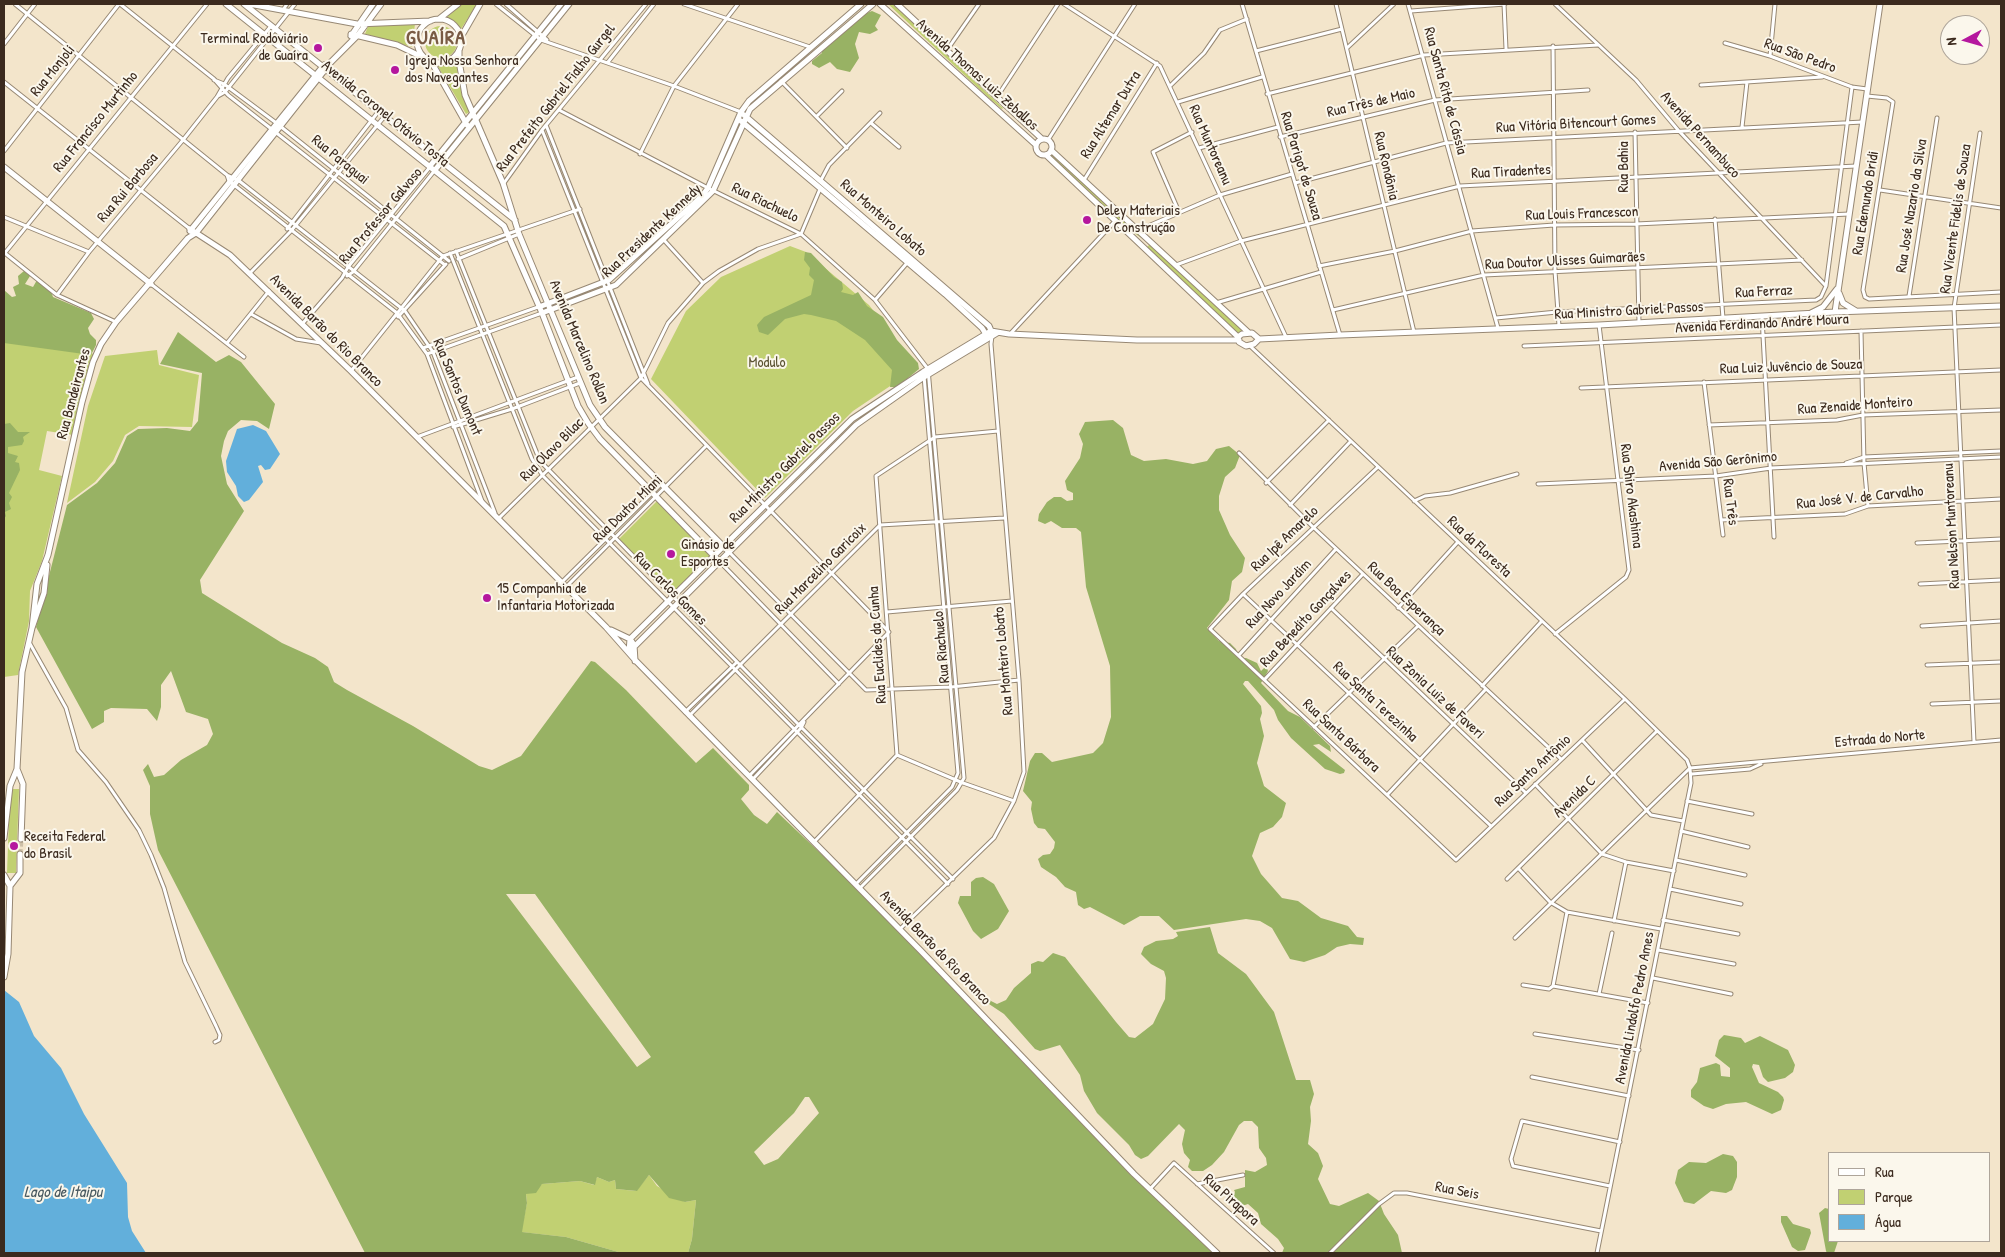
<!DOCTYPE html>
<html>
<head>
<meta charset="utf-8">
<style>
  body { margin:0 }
  #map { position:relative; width:2005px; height:1257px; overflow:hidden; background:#f3e5cb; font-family:"Patrick Hand",sans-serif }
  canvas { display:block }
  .frame { position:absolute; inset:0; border:5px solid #3b2a1e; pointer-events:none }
  .legend { position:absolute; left:1828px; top:1152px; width:162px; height:90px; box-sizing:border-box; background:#fbf7ec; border:1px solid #aea59a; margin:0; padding:6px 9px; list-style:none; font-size:15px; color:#3b2a1e }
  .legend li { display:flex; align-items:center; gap:10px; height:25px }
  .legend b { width:25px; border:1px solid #aea59a }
  .north { position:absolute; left:1940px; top:15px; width:50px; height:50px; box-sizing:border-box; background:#fbf7ec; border:1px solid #aea59a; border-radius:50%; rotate:264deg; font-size:14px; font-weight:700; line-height:20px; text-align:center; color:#3b2a1e }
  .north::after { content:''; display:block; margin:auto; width:18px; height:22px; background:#b5179e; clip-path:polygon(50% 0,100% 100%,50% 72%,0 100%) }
</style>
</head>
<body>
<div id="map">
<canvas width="2005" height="1257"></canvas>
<div class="frame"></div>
<ul class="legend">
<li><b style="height:6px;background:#fff"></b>Rua</li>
<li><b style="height:14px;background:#c1d072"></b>Parque</li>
<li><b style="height:14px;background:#62afdb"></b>Água</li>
</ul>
<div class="north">N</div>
</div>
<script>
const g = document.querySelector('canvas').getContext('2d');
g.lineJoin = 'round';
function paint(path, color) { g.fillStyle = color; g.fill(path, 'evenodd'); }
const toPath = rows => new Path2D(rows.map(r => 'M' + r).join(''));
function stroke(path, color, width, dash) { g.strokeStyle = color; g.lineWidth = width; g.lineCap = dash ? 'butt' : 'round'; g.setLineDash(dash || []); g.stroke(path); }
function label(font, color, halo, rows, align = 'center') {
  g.font = font + ' "Patrick Hand",sans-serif'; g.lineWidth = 4; g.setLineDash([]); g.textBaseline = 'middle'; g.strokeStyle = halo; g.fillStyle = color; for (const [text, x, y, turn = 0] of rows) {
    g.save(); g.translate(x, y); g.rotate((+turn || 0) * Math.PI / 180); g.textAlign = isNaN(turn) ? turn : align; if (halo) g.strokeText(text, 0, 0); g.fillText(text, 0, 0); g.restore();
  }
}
paint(toPath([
  [461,4,477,4,461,29,446,18],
  [888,4,893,4,1003,108,1002,109,989,98],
  [369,24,415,24,412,47,365,34],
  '425 42a16 16 0 1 1 32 0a16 16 0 1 1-32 0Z',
  [456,58,459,84,471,111,466,114,437,65],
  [1052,153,1146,241,1131,231,1050,156],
  [1150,244,1244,332,1239,334,1147,247],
  [790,246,806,252,869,305,917,368,853,411,765,498,651,379,686,311,721,277],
  [4,340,95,354,73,435,47,431,39,470,62,476,42,561,30,591,29,621,18,675,4,677],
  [157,350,159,365,199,375,192,427,139,426,125,435,113,461,95,482,67,503,88,406,105,356],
  [659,499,710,556,673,594,618,540],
  [10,789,19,789,16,873,7,873],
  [649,1175,657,1186,685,1202,696,1200,692,1239,688,1253,622,1253,566,1237,521,1232,527,1203,526,1194,542,1184,580,1181,594,1185,597,1177,609,1182,615,1180,616,1189,636,1191]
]), '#c1d072');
paint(toPath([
  [872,11,881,15,875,26,878,30,870,34,859,32,855,44,859,58,850,72,837,69,830,62,819,68,812,64,812,61,822,53,822,50,864,14],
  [805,252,811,253,834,277,842,282,843,289,841,292,853,295,858,292,867,306,883,317,897,340,918,363,919,369,897,387,890,387,892,370,865,340,836,321,811,315,804,314,785,319,768,335,759,332,757,325,764,317,811,295,814,280,809,275,810,268,804,260],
  [24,271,30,276,25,284,33,287,37,280,51,291,53,297,91,313,94,319,88,328,90,334,96,340,96,345,91,355,4,343,4,290,12,297,16,296,13,287,19,284,18,276],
  [178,332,216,362,229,355,241,362,275,404,269,429,257,421,241,420,228,431,224,441,221,456,227,484,244,511,200,580,202,593,282,643,315,658,328,667,334,682,347,690,413,726,479,766,492,770,521,756,591,661,595,662,626,690,696,763,713,748,749,785,749,790,741,799,754,815,767,824,777,812,854,885,1134,1176,1215,1253,688,1253,692,1239,696,1200,685,1202,669,1198,649,1175,637,1191,616,1189,615,1180,609,1182,597,1177,595,1185,580,1181,542,1184,536,1193,526,1194,527,1203,522,1232,566,1237,622,1253,365,1253,158,850,150,814,150,786,143,770,148,764,154,777,164,775,181,760,207,745,213,734,208,719,186,712,171,671,161,685,161,707,157,721,147,709,111,708,104,711,104,722,92,729,36,627,67,505,97,483,115,463,127,436,138,429,167,428,190,431,198,421,202,373,160,364],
  [506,894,535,894,651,1057,637,1067],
  [805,1097,809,1097,819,1113,778,1159,764,1165,754,1152,794,1113],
  [1113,420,1123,428,1131,455,1144,461,1166,459,1193,464,1207,461,1216,449,1229,446,1240,455,1235,468,1225,477,1219,496,1219,510,1230,535,1245,558,1242,572,1232,581,1229,600,1207,628,1219,641,1230,643,1236,649,1239,658,1246,658,1257,663,1261,671,1266,666,1268,671,1261,683,1288,711,1300,717,1330,746,1331,752,1319,744,1313,745,1345,770,1344,773,1340,774,1325,769,1291,738,1278,720,1274,710,1248,681,1245,681,1243,684,1261,706,1262,713,1260,719,1264,736,1257,763,1264,786,1286,803,1282,817,1273,827,1260,833,1252,856,1261,874,1282,898,1298,901,1321,918,1348,926,1357,937,1364,938,1363,945,1350,944,1337,947,1325,955,1304,962,1290,959,1272,928,1260,921,1246,919,1174,930,1159,916,1140,916,1124,925,1090,907,1084,909,1078,905,1076,892,1065,887,1056,877,1041,867,1038,859,1043,855,1050,854,1054,848,1055,842,1045,829,1038,828,1034,823,1031,809,1032,802,1023,791,1030,761,1035,753,1042,753,1052,762,1093,753,1103,743,1111,717,1110,666,1086,587,1081,532,1076,528,1062,528,1051,521,1045,524,1038,521,1039,514,1047,502,1054,497,1061,497,1067,501,1073,500,1073,493,1067,490,1065,481,1080,458,1083,444,1079,434,1085,422],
  [10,423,18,432,30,432,23,437,24,441,22,445,8,447,8,453,18,456,15,462,19,463,20,470,9,493,12,497,9,503,11,509,5,512,6,516,4,519,4,424],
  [983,877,994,884,1009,911,998,929,981,939,973,931,958,903,960,896,971,896,971,882,976,878],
  [1210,927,1218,953,1246,974,1274,1012,1296,1080,1310,1080,1314,1094,1310,1107,1311,1121,1308,1144,1318,1153,1323,1166,1318,1179,1330,1204,1339,1206,1368,1193,1379,1201,1384,1214,1398,1235,1402,1253,1282,1253,1284,1248,1278,1239,1261,1224,1258,1213,1248,1204,1242,1206,1233,1198,1235,1192,1234,1190,1245,1187,1245,1170,1255,1172,1267,1165,1266,1158,1259,1148,1258,1127,1252,1121,1244,1121,1239,1125,1224,1152,1212,1165,1203,1171,1192,1171,1188,1167,1190,1160,1184,1153,1182,1144,1185,1130,1179,1124,1148,1156,1141,1159,1135,1155,1129,1145,1097,1113,1084,1091,1080,1075,1060,1045,1040,1051,1035,1049,1004,1014,989,1004,970,985,976,986,991,1001,997,1004,1006,1000,1014,988,1031,973,1031,964,1038,961,1043,962,1053,953,1065,957,1116,1022,1129,1037,1135,1038,1153,1024,1165,999,1166,978,1164,971,1151,964,1141,954,1144,947,1156,941,1173,939,1178,936,1176,932],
  [1724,1035,1741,1038,1745,1043,1760,1036,1788,1050,1795,1065,1793,1072,1785,1078,1768,1082,1763,1077,1759,1065,1753,1064,1752,1067,1759,1083,1778,1092,1783,1097,1784,1100,1781,1110,1772,1114,1746,1102,1726,1104,1713,1109,1704,1106,1691,1097,1691,1090,1697,1082,1700,1068,1716,1063,1720,1065,1721,1076,1730,1077,1730,1068,1715,1056,1719,1040],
  [1723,1154,1733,1156,1737,1162,1737,1177,1732,1190,1726,1193,1711,1191,1694,1204,1684,1202,1675,1183,1678,1170,1689,1162,1706,1163],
  [1825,1208,1829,1209,1829,1241,1838,1241,1834,1253,1827,1253,1826,1251,1819,1213],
  [1781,1216,1787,1216,1793,1224,1810,1229,1811,1233,1805,1250,1798,1251,1792,1247,1781,1222]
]), '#98b264');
paint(toPath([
  [253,425,266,431,280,454,270,469,265,470,261,465,258,466,263,482,249,500,244,502,238,496,236,486,227,472,226,461,237,429],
  [4,990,19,1002,34,1036,61,1068,84,1114,127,1183,128,1217,132,1231,146,1253,4,1253]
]), '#62afdb');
stroke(toPath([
  [20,854,21,839]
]), '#cec0a8', 5, [5, 2.5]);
const street = toPath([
  [15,4,227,175,229,181,397,313,427,354,482,501],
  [120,4,214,79,228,95,445,265],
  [496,4,541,40,674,86,741,112],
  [506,4,547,40],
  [684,4,810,47],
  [1064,4,1160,66,1286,337],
  [1242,4,1340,335],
  [1336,4,1414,332],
  [1408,4,1498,328],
  [1504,4,1506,49],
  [1555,4,1636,80,1678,130,1825,285],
  [283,10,287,4],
  [1411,11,1505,4],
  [1725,43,1770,56,1852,87,1867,89],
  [4,44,35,4],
  [1553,46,1555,271,1559,326],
  [1347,48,1394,4],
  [947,50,979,4],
  [1256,51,1342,29],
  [1770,56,1775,4],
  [608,62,654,4],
  [214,80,224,84,275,122,449,261],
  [781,81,847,148],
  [4,82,190,229],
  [1171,85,1204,53,1220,30,1247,19],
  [1701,85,1822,77],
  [1267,94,1424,55,1598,45],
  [218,96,225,92,295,4],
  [1867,96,1887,98,1893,102,1863,290,1865,297,1869,299,2001,292],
  [997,97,1058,4],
  [1178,102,1262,77],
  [559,110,708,188,801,234,875,300,928,369,964,778,957,790,860,888],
  [817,116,842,91],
  [871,123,899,147],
  [546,125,648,384],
  [1742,127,1747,82],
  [542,130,641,378,889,632,749,776],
  [1635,132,1639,322],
  [1280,137,1435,100,1588,90],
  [1048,140,1135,4],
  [1199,148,1278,127],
  [4,151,119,4],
  [640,154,674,86,738,4],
  [227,175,238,180,405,311,433,352,495,513],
  [821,180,829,165,880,113],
  [1084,180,1157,63],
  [504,183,542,130,646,4],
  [1295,183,1446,143,1863,122],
  [1880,190,2001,208],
  [1179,212,1153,152,1192,132],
  [4,217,89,252],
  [1715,219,1723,318],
  [287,229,378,112],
  [1139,230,1220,195,1292,174],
  [663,239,703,283],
  [456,251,540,461,799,725,953,879],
  [450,253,532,459,543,476,948,884],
  [4,254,207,4],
  [6,254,57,295,116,322],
  [458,259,519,234],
  [1176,265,1241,241,1460,186,1856,166],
  [1319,266,1395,251,1472,231,1554,225,1636,224,1849,214],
  [250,273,291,231,384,117],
  [347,276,353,272,435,170],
  [151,284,244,357],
  [57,295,89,252,183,140,217,97,228,78,271,26],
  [1909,296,1937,118],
  [875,300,907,263],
  [1216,303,1321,272],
  [1333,310,1484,275,1802,260],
  [251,314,296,339,321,343],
  [398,317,446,264],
  [1762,317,1774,537],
  [1496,318,1557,312,1816,300,1821,297,1826,286,1852,87],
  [303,323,342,278,348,267,430,167],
  [1861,331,1864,463,1868,506],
  [1010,334,1116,220],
  [227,343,269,291],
  [1249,345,1625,699,1687,760,1690,768,1691,783,1597,1253],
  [1524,346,2001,325],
  [423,348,538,307],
  [427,354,542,313],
  [351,371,443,256,580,209],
  [1704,382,1723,535],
  [1581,388,2001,370],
  [1709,425,1837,420,1863,415,2001,410],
  [453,427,512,409,580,383],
  [417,437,578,377],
  [1239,453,1313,527,1561,759],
  [1846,463,1864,457,2001,451],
  [1378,467,1243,594,1210,629,1387,795,1456,860,1625,699],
  [1266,483,1329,420],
  [1538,484,1716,476,1771,468,2001,457],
  [1414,501,1425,496,1450,493,1517,474],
  [1290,505,1351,441],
  [498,519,641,378,668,323,703,283,719,271,758,249,801,234,820,189],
  [1721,520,1845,514,1868,506,2001,499],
  [1917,543,2001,539],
  [729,552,866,690,951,687,1019,680],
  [720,562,839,684],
  [562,582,661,484],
  [1920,584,2001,580],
  [566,587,706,446],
  [1243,594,1491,826],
  [1331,608,1525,792],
  [1398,608,1457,543],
  [887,612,1012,601],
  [1922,626,2001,621],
  [1555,634,1626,577,1629,570,1599,325],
  [29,642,66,708,78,750,106,782,139,830,151,855,164,888,185,962,216,1026,220,1035,219,1040,215,1042],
  [1239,655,1336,549],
  [1927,665,2001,662],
  [1265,679,1363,574],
  [1482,686,1541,622],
  [1932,704,2001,701],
  [685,712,737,662],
  [689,716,880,525,1004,518],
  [1314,727,1418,626],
  [1582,740,1651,815,1683,821],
  [1974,742,1954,308,1980,133],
  [897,755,963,783,1014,801],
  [1690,768,2001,740],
  [1692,774,1750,769,1761,764],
  [753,779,801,728,804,722],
  [1535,784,1602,854,1626,862,1674,871],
  [1387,795,1486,689],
  [1687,801,1752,814],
  [1681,831,1748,847],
  [814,842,897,755,876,476,935,437,998,431],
  [1676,860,1745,875],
  [1518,868,1550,902,1567,912,1661,929],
  [1507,879,1657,731],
  [856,884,952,787,958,773,924,376],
  [1670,889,1741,904],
  [1663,920,1738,934],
  [1614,921,1626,862],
  [900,929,994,838,1014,801,1024,772,1019,680,991,344,992,336],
  [1515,938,1690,768],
  [1658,950,1734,964],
  [1653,978,1731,994],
  [1523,985,1549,989,1553,986,1648,1003],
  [1553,986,1567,912],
  [1599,994,1612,933],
  [1535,1034,1639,1050],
  [1532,1077,1629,1096],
  [1197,1184,1243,1175],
  [1610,1186,1513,1166,1511,1159,1522,1121,1620,1142],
  [1150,1189,1174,1163,1274,1253],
  [1330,1253,1379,1204,1394,1193,1407,1193,1601,1231]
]);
const secondary = toPath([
  [226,4,504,226,542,313,578,406,588,423,600,439,719,561],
  [244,4,515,220],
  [249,4,357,24,430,21],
  [880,4,1036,145],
  [897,4,1042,139],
  '417 41a22 22 0 1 1 44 0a22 22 0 1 1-44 0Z',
  [439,19,458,4],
  [351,34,397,45,420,56],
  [351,36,373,4],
  [461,37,480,4],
  [459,51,459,61,465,95,503,183,519,234,590,405,605,427,729,552],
  [432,63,467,125],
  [744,115,989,326,992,333],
  [741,121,945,294,982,328,987,336],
  '1036 147a8 8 0 1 1 16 0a8 8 0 1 1-16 0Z',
  [1051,150,1249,333],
  [1046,155,1238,337],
  [430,166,561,4],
  [4,167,151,284],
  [435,170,569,4],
  [190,229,230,255,351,371,606,627,636,661,921,951,1134,1174,1217,1253],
  [190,231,324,65],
  [1839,293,1843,303,1856,311],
  [539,307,609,280,702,196,708,188,741,112,749,101,861,4],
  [1835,312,1880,4],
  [542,313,616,285,713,191,750,109,873,4],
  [1811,313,1823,307,1837,289],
  [1259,339,1252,333,1242,334,1238,337,1239,342,1246,346,1254,344,1259,339,1340,335,1599,325,1835,312,2001,306],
  [32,628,37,584,48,555,82,402,93,362,101,344,116,322,188,238,196,233,331,62,358,35,381,4],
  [611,630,630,639,634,645,635,661],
  [629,652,630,639,852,419,923,372,991,331,1009,334,1137,340,1239,340],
  [629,652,856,425,924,377,997,333],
  [17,769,23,784,21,839],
  [4,838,10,786,17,769,22,672,32,628,44,593,47,565],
  [4,875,10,886,8,954,4,977],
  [10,886,20,873,20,854]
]);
stroke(street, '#978874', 5);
stroke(secondary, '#978874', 7);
stroke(street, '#fff', 3);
stroke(secondary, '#fff', 5);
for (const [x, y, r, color] of [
  [318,48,5,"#b5179e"],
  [395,70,5,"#b5179e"],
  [1087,220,5,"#b5179e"],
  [671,554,5,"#b5179e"],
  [487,598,5,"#b5179e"],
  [14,846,5,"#b5179e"]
]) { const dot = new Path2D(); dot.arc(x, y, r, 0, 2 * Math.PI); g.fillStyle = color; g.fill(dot); stroke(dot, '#fbf7ec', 2); }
label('15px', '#3b2a1e', '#fbf7ec', [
  ["Terminal Rodoviário",308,39,"right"],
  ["de Guaíra",308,56,"right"],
  ["Igreja Nossa Senhora",405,61],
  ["dos Navegantes",405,78],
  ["Deley Materiais",1097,211],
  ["De Construção",1097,228],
  ["Ginásio de",681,545],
  ["Esportes",681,562],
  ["15 Companhia de",497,589],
  ["Infantaria Motorizada",497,606],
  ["Receita Federal",24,837],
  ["do Brasil",24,854]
], 'left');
label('15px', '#3b2a1e', '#fbf7ec', [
  ["Rua São Pedro",1800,56,20],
  ["Rua Monjoli",53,71,-51],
  ["Avenida Thomas Luiz Zeballos",977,75,42],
  ["Rua Santa Rita de Cássia",1445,91,75],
  ["Rua Prefeito Gabriel Fialho Gurgel",556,98,-52],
  ["Rua Três de Maio",1371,103,-13],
  ["Avenida Coronel Otávio Tosta",385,114,39],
  ["Rua Altemar Dutra",1111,115,-58],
  ["Rua Francisco Murtinho",96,122,-51],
  ["Rua Vitória Bitencourt Gomes",1576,124,-3],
  ["Avenida Pernambuco",1700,135,48],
  ["Rua Muntoreanu",1210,145,66],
  ["Rua Paraguai",340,160,39],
  ["Rua Parigot de Souza",1301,166,73],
  ["Rua Rondônia",1386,166,77],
  ["Rua Bahia",1624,167,-90],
  ["Rua Tiradentes",1511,172,-3],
  ["Rua Rui Barbosa",128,188,-50],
  ["Rua Riachuelo",765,203,26],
  ["Rua Edemundo Bridi",1866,203,-81],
  ["Rua José Nazario da Silva",1912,206,-81],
  ["Rua Louis Francescon",1582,214,-2],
  ["Rua Professor Galvoso",381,216,-50],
  ["Rua Monteiro Lobato",883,218,41],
  ["Rua Vicente Fidelis de Souza",1956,219,-82],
  ["Rua Presidente Kennedy",652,231,-43],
  ["Rua Doutor Ulisses Guimarães",1565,261,-3],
  ["Rua Ferraz",1764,292,-3],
  ["Rua Ministro Gabriel Passos",1629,311,-3],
  ["Avenida Ferdinando André Moura",1762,324,-3],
  ["Avenida Barão do Rio Branco",326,331,45],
  ["Avenida Marcelino Rollon",579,342,67],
  ["Rua Luiz Juvêncio de Souza",1791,367,-2],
  ["Rua Santos Dumont",457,387,67],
  ["Rua Bandeirantes",74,394,-75],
  ["Rua Zenaide Monteiro",1855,406,-4],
  ["Rua Olavo Bilac",552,450,-45],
  ["Avenida São Gerônimo",1718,462,-5],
  ["Rua Ministro Gabriel Passos",785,468,-45],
  ["Rua Shiro Akashima",1631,496,83],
  ["Rua José V. de Carvalho",1860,498,-6],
  ["Rua Três",1730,502,83],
  ["Rua Doutor Miani",628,509,-44],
  ["Rua Nelson Muntoreanu",1952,526,-93],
  ["Rua Ipê Amarelo",1285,539,-44],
  ["Rua da Floresta",1479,547,43],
  ["Rua Marcelino Garicoix",821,569,-45],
  ["Rua Carlos Gomes",670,589,45],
  ["Rua Novo Jardim",1279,594,-47],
  ["Rua Boa Esperança",1406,599,43],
  ["Rua Benedito Gonçalves",1306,619,-47],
  ["Rua Euclides da Cunha",878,645,-94],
  ["Rua Riachuelo",942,647,-95],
  ["Rua Monteiro Lobato",1004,661,-95],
  ["Rua Zonia Luiz de Faveri",1435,693,43],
  ["Rua Santa Terezinha",1375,702,43],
  ["Rua Santa Bárbara",1341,736,43],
  ["Estrada do Norte",1880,739,-5],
  ["Rua Santo Antônio",1533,771,-43],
  ["Avenida C",1575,797,-44],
  ["Avenida Barão do Rio Branco",935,948,46],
  ["Avenida Lindolfo Pedro Ames",1635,1008,-79],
  ["Rua Seis",1457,1191,11],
  ["Rua Pirapora",1231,1200,42]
]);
label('15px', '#5c5433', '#fbf7ec', [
  ["Modulo",767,363]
]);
label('italic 16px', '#495960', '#fbf7ec', [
  ["Lago de Itaipu",63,1193]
]);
g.letterSpacing = '1px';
label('bold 20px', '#795b44', '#fbf7ec', [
  ["GUAÍRA",436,39]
]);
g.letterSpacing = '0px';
</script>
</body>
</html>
